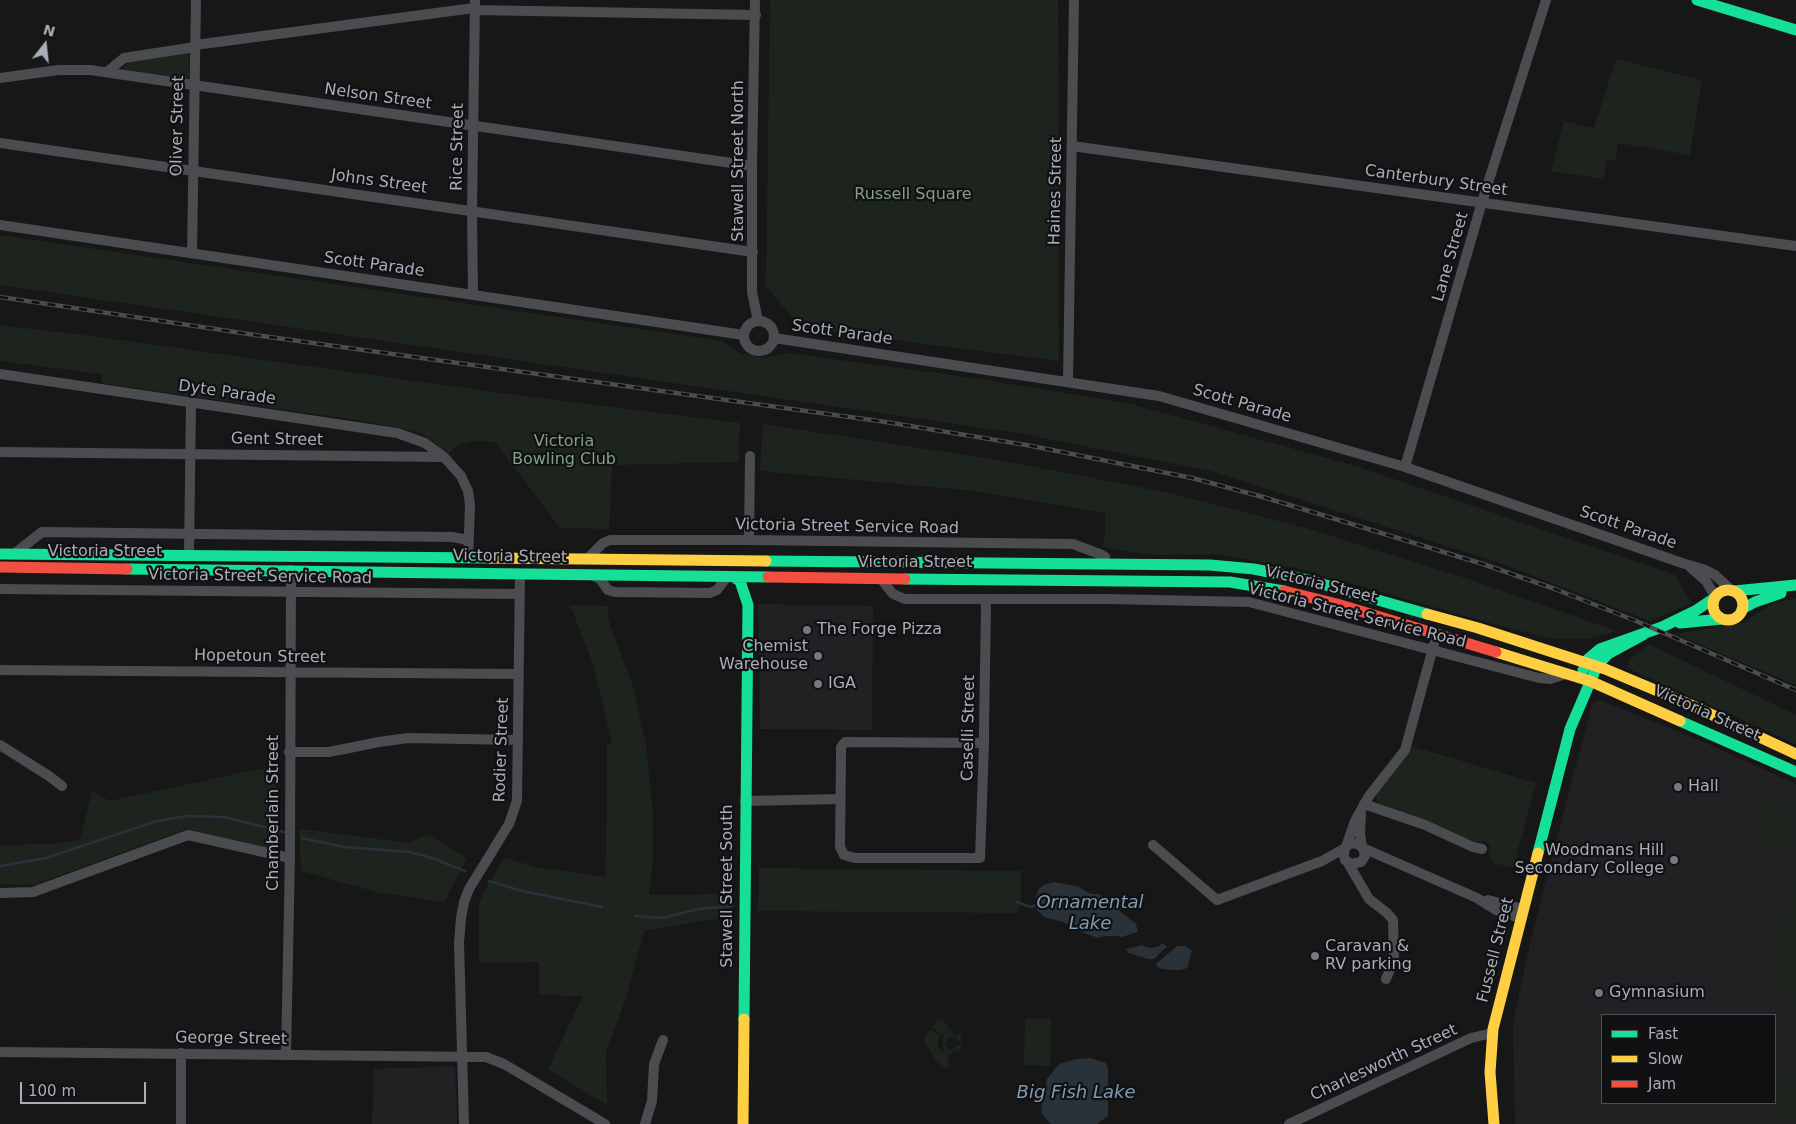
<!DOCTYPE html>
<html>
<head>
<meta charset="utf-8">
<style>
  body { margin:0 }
  #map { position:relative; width:1796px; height:1124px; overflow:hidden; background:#171717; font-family:"DejaVu Sans",sans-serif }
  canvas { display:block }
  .legend { position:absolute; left:1601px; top:1014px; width:175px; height:90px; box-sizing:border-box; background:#111113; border:1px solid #4d4f55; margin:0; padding:6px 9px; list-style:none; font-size:15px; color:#a8adb8 }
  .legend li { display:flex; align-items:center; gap:10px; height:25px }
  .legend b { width:25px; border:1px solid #4d4f55 }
  .north { position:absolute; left:20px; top:20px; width:50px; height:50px; -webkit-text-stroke:4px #111113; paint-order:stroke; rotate:16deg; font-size:14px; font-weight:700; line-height:20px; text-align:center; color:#a8adb8 }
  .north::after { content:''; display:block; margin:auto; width:18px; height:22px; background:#a8adb8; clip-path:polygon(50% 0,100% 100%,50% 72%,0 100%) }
  .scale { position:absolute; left:20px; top:1082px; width:126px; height:22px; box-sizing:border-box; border:2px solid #a8adb8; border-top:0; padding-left:6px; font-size:15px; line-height:18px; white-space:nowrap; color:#a8adb8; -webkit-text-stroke:4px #111113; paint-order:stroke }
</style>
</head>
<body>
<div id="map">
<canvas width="1796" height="1124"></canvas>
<ul class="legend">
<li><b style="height:6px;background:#16e098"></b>Fast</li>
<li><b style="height:6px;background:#ffcf43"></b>Slow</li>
<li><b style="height:6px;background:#f24e42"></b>Jam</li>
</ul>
<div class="north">N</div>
<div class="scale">100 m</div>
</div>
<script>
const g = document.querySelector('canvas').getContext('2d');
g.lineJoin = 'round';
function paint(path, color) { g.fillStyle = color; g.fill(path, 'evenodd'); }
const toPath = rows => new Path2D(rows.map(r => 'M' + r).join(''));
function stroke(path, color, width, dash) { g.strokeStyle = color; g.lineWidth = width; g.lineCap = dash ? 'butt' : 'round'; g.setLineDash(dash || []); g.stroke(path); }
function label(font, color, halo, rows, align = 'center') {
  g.font = font + ' "DejaVu Sans",sans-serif'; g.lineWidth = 4.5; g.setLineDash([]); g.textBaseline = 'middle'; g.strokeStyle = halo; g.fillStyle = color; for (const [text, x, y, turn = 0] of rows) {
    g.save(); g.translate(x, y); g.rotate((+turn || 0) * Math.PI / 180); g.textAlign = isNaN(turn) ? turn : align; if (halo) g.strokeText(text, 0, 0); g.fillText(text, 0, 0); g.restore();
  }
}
paint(toPath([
  [758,604,873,606,872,730,760,729],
  [1600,700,1706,743,1796,784,1796,1124,1515,1124,1513,1028,1516,1008,1532,935,1592,704],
  [1602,1015,1775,1015,1775,1103,1602,1103],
  [455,1066,457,1124,372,1124,374,1069]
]), '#212123');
paint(toPath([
  [770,0,1058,0,1059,361,801,328,766,286],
  [187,52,189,55,190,72,189,77,185,80,126,71,123,67,129,62],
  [1616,59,1702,80,1690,155,1618,143,1615,160,1606,160,1604,179,1551,171,1564,121,1594,128],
  [0,235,722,341,739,353,765,358,788,353,973,378,1131,404,1359,467,1675,575,1692,603,1650,621,1497,562,1211,471,1017,433,0,285],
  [0,325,106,338,501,393,740,423,738,462,612,465,609,529,560,528,495,442,471,441,458,445,448,454,422,433,370,422,102,383,102,374,0,361],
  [763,424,1004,461,1165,492,1306,528,1468,579,1617,631,1587,639,1554,639,1497,625,1296,568,1213,554,1150,555,1103,547,1105,535,1105,513,975,491,760,471],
  [1796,599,1796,685,1675,634,1742,623,1773,603],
  [568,605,608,606,608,619,632,684,646,743,653,816,653,857,649,895,731,894,732,916,644,931,626,998,606,1051,607,1105,548,1069,583,996,539,995,539,962,479,963,479,903,488,884,505,858,536,867,606,877,607,745,612,744,594,666,572,610],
  [1649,644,1796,715,1796,744,1627,668,1629,660],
  [1411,746,1536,783,1513,868,1494,863,1488,853,1490,846,1486,841,1480,841,1477,843,1381,806,1377,802,1376,795,1379,790,1403,761],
  [274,766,280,837,267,850,187,829,33,885,0,884,0,845,51,844,80,840,92,790,109,801],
  [1758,803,1796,805,1795,847,1756,845],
  [299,829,409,843,427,834,467,858,444,902,380,893,301,871],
  [759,868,1021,871,1021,896,1018,913,758,911],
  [1796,885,1796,1004,1792,1001,1779,987,1773,968,1772,943,1779,921],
  [938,1019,945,1022,955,1036,961,1033,962,1041,956,1041,956,1038,950,1037,947,1039,947,1042,942,1042,944,1033,942,1033,942,1036,932,1027],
  [1025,1019,1051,1019,1050,1066,1024,1065],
  [931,1029,939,1035,940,1038,938,1038,938,1048,941,1048,942,1053,944,1053,942,1044,947,1044,947,1047,950,1049,956,1047,956,1045,962,1045,960,1053,954,1050,946,1061,950,1066,946,1069,936,1061,925,1042,924,1039],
  [1796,1076,1796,1122,1771,1124,1769,1103,1775,1103,1775,1079]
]), '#1d241e');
paint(toPath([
  [1053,882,1077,886,1091,894,1099,894,1136,924,1137,929,1143,946,1151,948,1160,946,1161,943,1167,946,1154,959,1148,959,1129,953,1126,950,1119,936,1105,936,1098,938,1084,933,1063,922,1044,917,1037,910,1036,896,1039,889,1044,885],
  [1177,946,1185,946,1192,950,1188,966,1185,969,1177,970,1162,969,1156,966,1157,963],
  [1090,1058,1106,1063,1108,1069,1108,1116,1097,1124,1051,1124,1042,1114,1041,1109,1047,1079,1059,1064,1077,1059]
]), '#2a3239');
paint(toPath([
  [1140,931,1146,944,1123,950,1118,938,1116,939]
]), '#171717');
stroke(toPath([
  [302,838,344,847,410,852,432,858,465,871],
  [0,866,46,858,157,821,186,816,224,817,284,832],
  [489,881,522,891,602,907],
  [1017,902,1030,907,1038,905],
  [635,916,662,918,699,909,732,906]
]), '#2a3239', 2.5);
stroke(toPath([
  [755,0,752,166,752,292,758,321],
  [474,10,756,15],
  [195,45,474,8],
  [107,72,124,58,195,47],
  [0,78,58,70,90,70,752,166],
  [0,143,753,252],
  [1072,146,1796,246],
  [0,225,744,335],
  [192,253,196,0],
  [473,295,472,211,475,0],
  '744 336a15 15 0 1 1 30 0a15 15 0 1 1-30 0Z',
  [774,338,1159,396,1405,467,1685,564,1703,569,1715,575,1731,590],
  [0,374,397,433,425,443,444,457],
  [1068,382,1074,0],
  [0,452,444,457,461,476,468,491,470,505,468,558],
  [1405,467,1482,202,1546,0],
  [749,540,750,456],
  [14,554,42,532,452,537,469,540],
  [189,556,191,403],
  [587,559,603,543,610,540,749,540,1073,544,1102,555,1105,557,1105,564],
  [1690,567,1706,581,1715,596],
  [592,575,600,579,608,590,615,592,710,593,717,590,727,577],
  [881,579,893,594,905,599,1107,599,1249,602,1539,678,1550,679,1566,674],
  [0,589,520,594],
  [0,670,519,674],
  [984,743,845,742,841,747,841,757,840,847,844,855,855,858,980,858,984,743,984,728,986,608,985,599],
  [0,745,49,776,62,786],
  [289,752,329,752,379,742,408,738,518,740],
  [745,801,840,799],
  [1364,804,1425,825,1473,847,1482,849],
  [1361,815,1360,833,1362,847],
  [1153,845,1217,900,1322,861,1345,848],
  [1346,847,1355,821,1369,796,1405,750,1434,644],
  [1363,848,1365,856,1361,862,1351,864,1345,860,1344,854,1345,848,1350,843,1358,844,1363,848,1477,898,1496,910,1520,918],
  [1348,863,1369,899,1387,913,1393,920,1394,960,1386,979],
  [0,893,33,892,188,835,290,858],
  [1488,900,1523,909],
  [0,1052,486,1057,504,1064,605,1124],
  [286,1055,290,855,291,570],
  [181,1124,181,1053],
  [464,1124,459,943,461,918,464,902,469,889,509,824,517,801,520,574],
  [645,1124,652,1101,654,1064,663,1040],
  [1289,1124,1471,1038,1492,1033]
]), '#4b4c50', 10);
stroke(toPath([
  [1697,0,1796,30],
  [0,554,490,558],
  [766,561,1210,565,1254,569,1308,580,1427,614],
  [127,569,768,577],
  [733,577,740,581,748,605,744,1019],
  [905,579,1230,582,1284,591],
  [1734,591,1796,585],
  [1742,609,1755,602,1781,593],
  [1680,623,1722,619],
  [1583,670,1588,659,1600,649,1662,627,1695,611,1713,599],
  [1680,721,1796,772],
  [1538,853,1570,729,1597,666,1608,654,1643,635]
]), '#16e098', 11);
stroke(toPath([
  [490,558,766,561],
  '1713 605a15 15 0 1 1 30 0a15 15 0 1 1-30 0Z',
  [1427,614,1478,628,1605,669,1691,705,1796,754],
  [1496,652,1590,681,1680,721],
  [743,1124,744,1019],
  [1494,1124,1490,1072,1493,1029,1538,853]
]), '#ffcf43', 11);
stroke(toPath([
  [0,567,127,569],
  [768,577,905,579],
  [1284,591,1337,604,1496,652]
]), '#f24e42', 11);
const rail = toPath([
  [0,297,262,336,886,422,1032,446,1192,478,1263,497,1483,564,1555,589,1636,621,1796,690]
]);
stroke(rail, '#4b4c4f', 4.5);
stroke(rail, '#111113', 2.5, [8]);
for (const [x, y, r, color] of [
  [807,630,5,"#757880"],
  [818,656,5,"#757880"],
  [818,684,5,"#757880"],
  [1678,787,5,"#757880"],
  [1674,860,5,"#757880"],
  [1315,956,5,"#757880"],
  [1599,993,5,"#757880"]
]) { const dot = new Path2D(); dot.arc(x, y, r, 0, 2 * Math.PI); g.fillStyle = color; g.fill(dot); stroke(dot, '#111113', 2); }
label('16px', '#a8adb8', '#111113', [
  ["Nelson Street",378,97,8],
  ["Oliver Street",178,126,-89],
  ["Rice Street",458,147,-89],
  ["Stawell Street North",739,161,-90],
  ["Canterbury Street",1436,181,8],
  ["Johns Street",379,182,8],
  ["Haines Street",1056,191,-89],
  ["Lane Street",1451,257,-74],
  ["Scott Parade",374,265,8],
  ["Scott Parade",842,333,8],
  ["Dyte Parade",227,393,8],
  ["Scott Parade",1242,404,16],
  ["Gent Street",277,440,1],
  ["Victoria Street Service Road",847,527,1],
  ["Scott Parade",1628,528,19],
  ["Victoria Street",105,552],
  ["Victoria Street",510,557,1],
  ["Victoria Street",915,563],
  ["Victoria Street Service Road",260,577,1],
  ["Victoria Street",1321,585,14],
  ["Victoria Street Service Road",1357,616,14],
  ["Hopetoun Street",260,657,1],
  ["Victoria Street",1707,714,24],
  ["Caselli Street",969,728,-89],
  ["Rodier Street",502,750,-88],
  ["Chamberlain Street",274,813,-90],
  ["Stawell Street South",728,886,-90],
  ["Fussell Street",1496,950,-76],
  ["George Street",231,1039,1],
  ["Charlesworth Street",1384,1063,-25]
]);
label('16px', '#7fa381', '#111113', [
  ["Russell Square",913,195],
  ["Victoria",564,442],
  ["Bowling Club",564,460]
]);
label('16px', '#a8adb8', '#111113', [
  ["The Forge Pizza",817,630],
  ["Chemist",808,647,"right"],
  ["Warehouse",808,665,"right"],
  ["IGA",828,684],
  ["Hall",1688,787],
  ["Woodmans Hill",1664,851,"right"],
  ["Secondary College",1664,869,"right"],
  ["Caravan &",1325,947],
  ["RV parking",1325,965],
  ["Gymnasium",1609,993]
], 'left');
label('italic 18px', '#7f9bb3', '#111113', [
  ["Ornamental",1090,903],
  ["Lake",1090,924],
  ["Big Fish Lake",1076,1093]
]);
</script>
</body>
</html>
